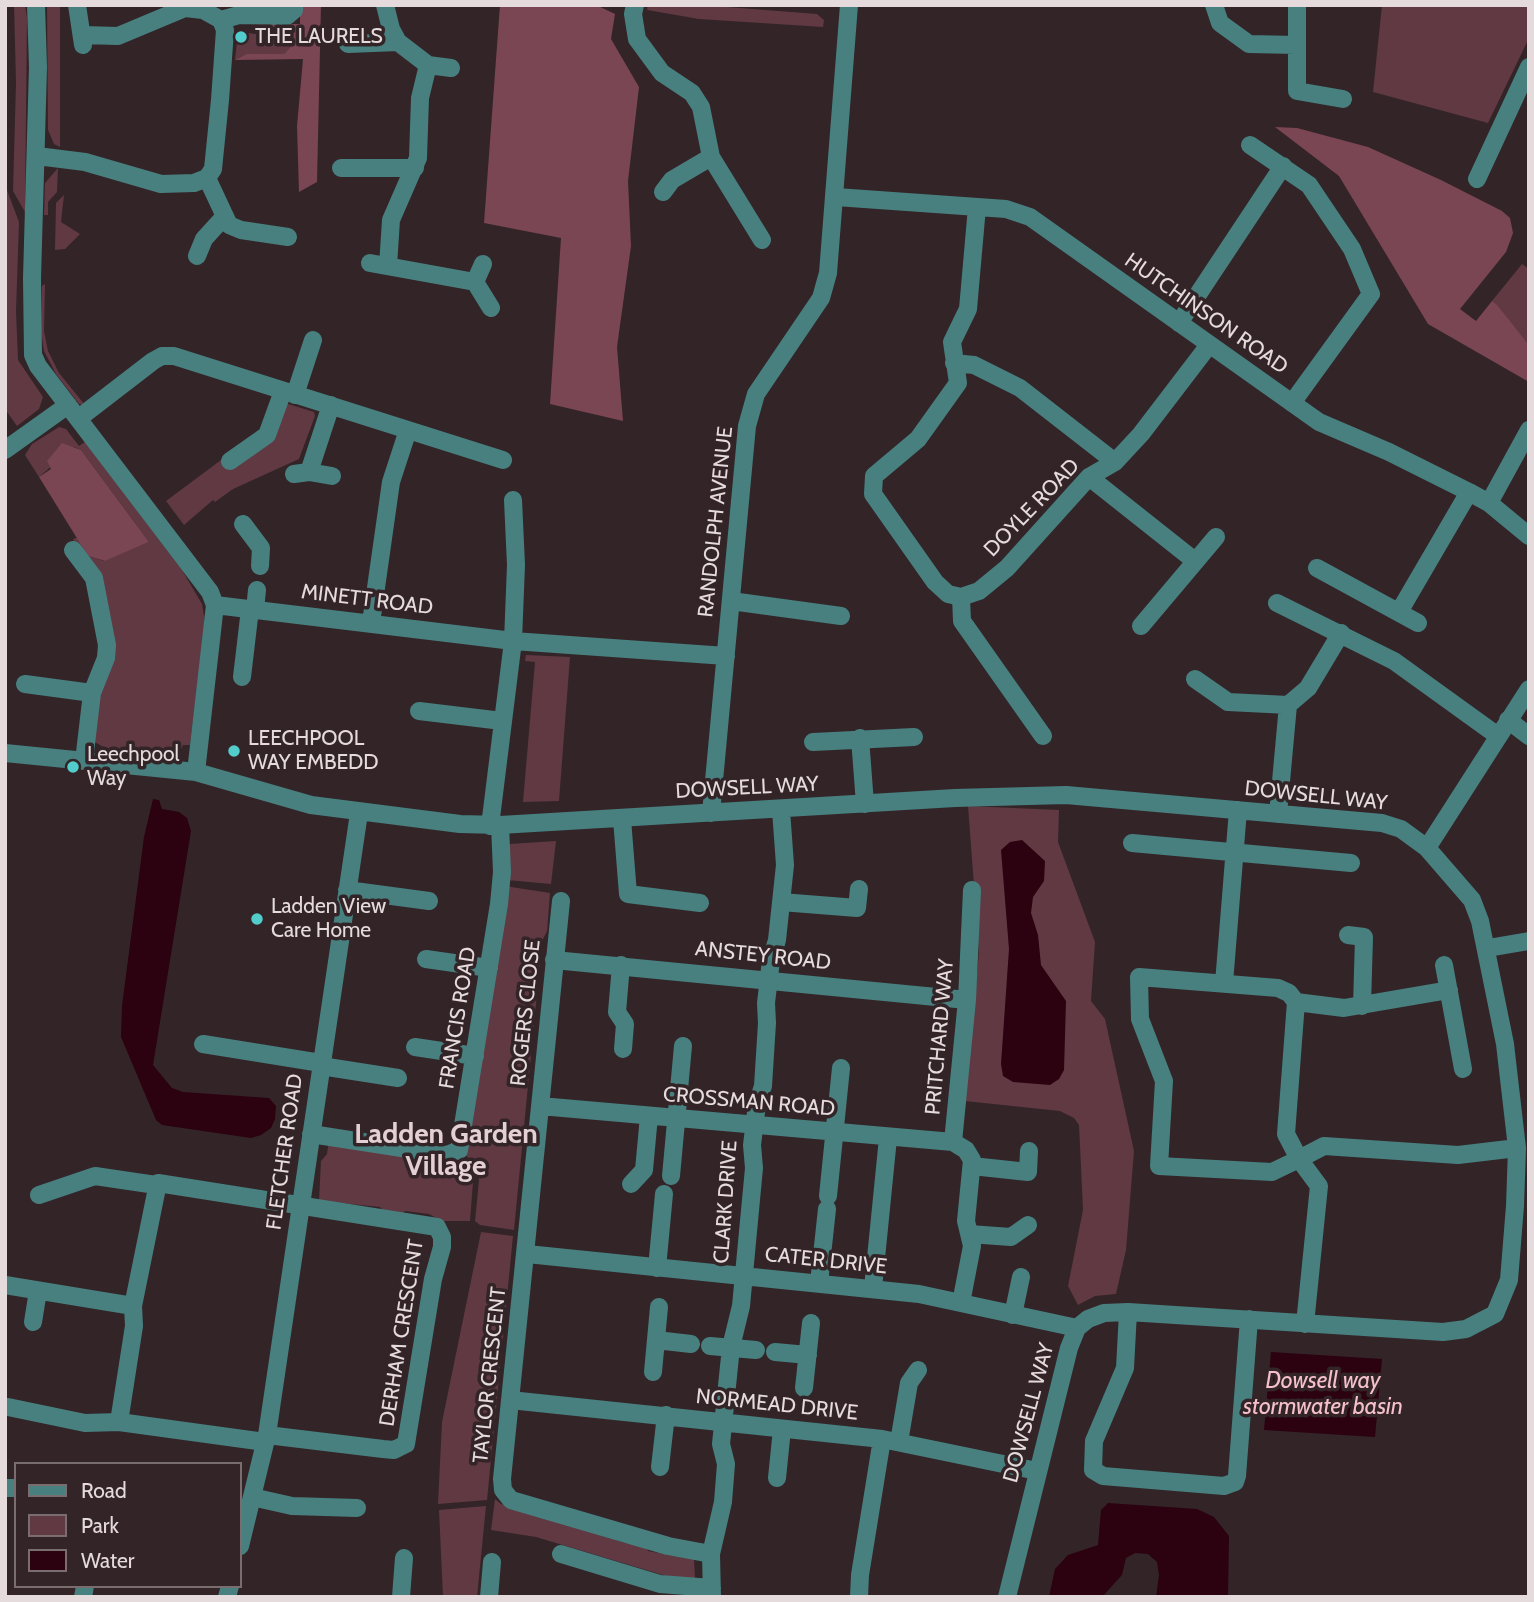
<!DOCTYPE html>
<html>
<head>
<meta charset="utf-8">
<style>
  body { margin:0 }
  #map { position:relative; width:1534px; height:1602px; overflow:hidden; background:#332428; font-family:Cabin,sans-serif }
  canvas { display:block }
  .frame { position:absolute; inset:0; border:7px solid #e5dadc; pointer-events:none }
  .legend { position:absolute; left:14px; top:1462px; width:228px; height:126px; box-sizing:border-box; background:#332428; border:2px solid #7a6d70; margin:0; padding:9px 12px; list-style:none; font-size:21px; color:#e5dadc }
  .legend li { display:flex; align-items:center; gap:14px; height:35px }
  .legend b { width:35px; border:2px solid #7a6d70 }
</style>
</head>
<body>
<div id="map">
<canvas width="1534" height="1602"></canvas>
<div class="frame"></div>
<ul class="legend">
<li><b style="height:9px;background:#47807f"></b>Road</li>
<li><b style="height:19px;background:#603943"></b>Park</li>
<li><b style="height:19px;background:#2c0110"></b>Water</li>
</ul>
</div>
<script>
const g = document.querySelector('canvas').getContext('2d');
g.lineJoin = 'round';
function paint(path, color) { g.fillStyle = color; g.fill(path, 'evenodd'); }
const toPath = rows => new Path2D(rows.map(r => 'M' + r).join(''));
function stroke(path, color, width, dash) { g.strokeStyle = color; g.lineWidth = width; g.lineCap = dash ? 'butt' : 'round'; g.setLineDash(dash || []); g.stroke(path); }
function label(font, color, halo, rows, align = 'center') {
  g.font = font + ' Cabin,sans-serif'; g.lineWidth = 7; g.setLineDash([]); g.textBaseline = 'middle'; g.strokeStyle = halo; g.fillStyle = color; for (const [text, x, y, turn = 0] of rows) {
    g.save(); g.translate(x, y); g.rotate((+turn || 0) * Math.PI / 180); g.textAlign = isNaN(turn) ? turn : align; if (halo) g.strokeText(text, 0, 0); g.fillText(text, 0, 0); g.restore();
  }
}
paint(toPath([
  [14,5,25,5,27,18,25,212,13,191,16,83],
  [47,5,60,5,60,147,54,144,48,130],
  [648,5,701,5,817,14,824,20,823,27,699,19,647,10],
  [1382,5,1529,5,1529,38,1488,123,1373,92],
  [246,33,291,37,295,42,284,54,246,54,235,60,237,42,245,43],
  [58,168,57,192,48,202,48,215,44,215,45,183],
  [5,185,19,222,16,311,18,360,43,397,39,409,17,426,5,409],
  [64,195,61,222,80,234,65,249,55,250,56,203],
  [1522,264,1529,269,1529,345,1492,301],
  [45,284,44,331,48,351,59,373,85,405,79,404,56,374,44,351,41,331,42,286],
  [285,403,314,412,315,416,299,459,233,489,215,502,213,500,184,525,166,501,221,460,227,467],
  [59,427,66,429,79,446,85,442,182,570,202,604,205,622,190,745,183,745,179,754,105,748,93,741,100,683,108,665,79,551,73,539,79,537,88,556,104,561,149,542,81,450,74,447,39,477,25,455,32,444],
  [526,655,570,657,559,801,523,802,535,662,525,661],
  [968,806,1059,810,1058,842,1095,942,1091,1001,1105,1019,1134,1151,1126,1250,1116,1294,1095,1296,1078,1305,1068,1286,1083,1210,1079,1125,1074,1118,1060,1111,965,1101,979,952],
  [556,841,551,884,507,880,509,844],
  [505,886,550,893,547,931,542,941,514,1230,480,1225,475,1221,479,1180,474,1164,463,1152],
  [329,1139,459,1156,473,1182,470,1221,442,1221,429,1214,405,1211,401,1215,385,1213,380,1207,319,1201,321,1161,327,1154],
  [481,1232,513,1236,487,1500,438,1504,442,1422],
  [495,1499,501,1504,625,1543,630,1540,645,1544,648,1551,694,1559,695,1578,673,1578,536,1537,491,1530],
  [486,1506,477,1597,443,1597,439,1510]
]), '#603943');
paint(toPath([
  [300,5,321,5,317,182,299,192,297,126,303,59,235,60,246,54,284,54,295,42,284,29,252,24,300,24],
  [500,5,596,5,615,14,611,39,639,87,628,181,631,246,617,347,623,421,550,404,561,238,484,223],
  [1275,127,1297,128,1368,147,1441,180,1502,211,1510,218,1513,233,1506,252,1460,309,1476,321,1492,301,1497,305,1529,345,1529,382,1428,324,1339,176],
  [62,443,81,450,149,542,105,561,88,556,39,477,51,469,47,461]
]), '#7a4653');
paint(toPath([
  [153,799,159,800,162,809,179,812,187,818,191,831,153,1065,172,1088,183,1092,269,1098,276,1106,275,1119,271,1128,261,1135,251,1138,162,1125,156,1120,121,1037,122,1006,144,837],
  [1022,840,1045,861,1044,881,1033,897,1031,913,1038,935,1041,965,1066,1001,1064,1070,1059,1079,1050,1085,1013,1082,1003,1076,1001,1064,1009,949,1001,850,1010,842],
  [1271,1352,1382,1359,1375,1437,1264,1430],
  [1108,1503,1197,1509,1214,1517,1229,1536,1228,1597,1156,1597,1159,1575,1157,1562,1148,1554,1135,1553,1126,1558,1122,1575,1102,1597,1049,1597,1055,1569,1068,1555,1098,1545,1101,1510]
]), '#2c0110');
stroke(toPath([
  [36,5,38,67,32,278,33,355,38,366,210,592,215,605,196,772],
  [77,5,83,45],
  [385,5,391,29,398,42,428,65,451,68],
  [635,5,633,14,637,39,662,73,692,93,701,107,711,157,762,240],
  [1214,5,1220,23,1249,44,1296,45],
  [1297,5,1297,91,1343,99],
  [83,35,118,36,185,8,203,10,221,20,239,15,287,16,294,10,294,5],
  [348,44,398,42],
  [1250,145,1309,185,1352,249,1371,294,1292,403],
  [37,156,85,162,161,184,194,183,207,178,213,169,220,100,225,30,221,20],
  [341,168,415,168],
  [207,178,229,225,241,230,288,237],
  [1477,179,1529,67],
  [663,192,672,180,711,157],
  [836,197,1006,209,1030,217,1319,422,1389,452,1469,492,1489,503,1529,536],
  [977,207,968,309,952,342,958,383,918,439,874,476,873,494,935,582,948,594,961,597,979,591,1007,568,1089,477,1115,462,1141,434,1209,345],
  [197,256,204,239,224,217],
  [370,263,475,282],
  [483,264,475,282,491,308],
  [388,266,391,220,418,158,420,98,428,65],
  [1179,323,1283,166],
  [954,363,974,365,1020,388,1115,462],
  [295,395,313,340],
  [79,418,153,361,162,356,174,356,503,460],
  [5,450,68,405],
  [230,461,267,435,283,391],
  [309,472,331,405],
  [294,474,309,472,332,476],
  [1089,477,1195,561],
  [1489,503,1529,430],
  [243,524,261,548,260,566],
  [73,550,94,578,107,645,106,658,92,693,84,761],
  [1317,568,1418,623],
  [961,597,962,621,1043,736],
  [731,601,841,616],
  [1277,603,1394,661,1498,736],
  [215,605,513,641,726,656],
  [255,610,257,590],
  [1399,612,1469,492],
  [371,623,391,482,408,430],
  [1141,626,1216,537],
  [242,677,250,609],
  [1195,679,1228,702,1288,705],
  [25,684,92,693],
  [419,711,502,721],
  [1508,720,1529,736],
  [860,738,865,804],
  [813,742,914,737],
  [5,753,196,772,311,805,460,824,500,825,955,798,1066,795,1382,823,1401,829,1427,848,1472,900,1480,921,1505,1044,1517,1148,1515,1206,1509,1280,1495,1314,1466,1329,1443,1332,1128,1312,1104,1313,1088,1319,1077,1328,1069,1348,1007,1597],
  [711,813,747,426,756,394,821,298,828,273,849,5],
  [1278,814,1288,705,1308,688,1341,633],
  [622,819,628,894,700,903],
  [490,826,513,641,516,565,513,500],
  [1132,843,1351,863],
  [1427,848,1529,689],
  [347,890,429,901],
  [561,901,502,1479,503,1490,511,1500,668,1546,711,1554],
  [781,902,857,908,859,889],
  [1348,935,1364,937,1362,1006],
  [1488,948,1529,941],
  [426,959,489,968],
  [554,960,967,1000],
  [621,965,617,1012,625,1024,623,1049],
  [1444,965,1463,1069],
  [1224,983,1238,810],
  [1296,1002,1344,1008,1449,990],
  [203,1044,321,1063],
  [415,1047,475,1056],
  [321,1066,398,1078],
  [540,1106,953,1142],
  [311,1134,447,1155,459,1150,499,904,502,872,500,825],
  [972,1166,1028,1172,1029,1151],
  [671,1176,683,1046],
  [631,1184,644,1170,649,1116],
  [39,1195,95,1176,156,1185],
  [828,1196,841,1068],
  [969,1234,1011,1237,1028,1225],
  [527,1254,919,1294,1077,1328],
  [657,1268,664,1194],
  [819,1283,827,1209],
  [5,1285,133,1306],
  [873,1288,888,1138],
  [961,1303,972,1246,966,1221,972,1160,966,1150,953,1142,967,1000,972,890],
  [1128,1312,1125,1368,1094,1441,1093,1470,1103,1476,1224,1486,1235,1482,1237,1476,1249,1319],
  [1013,1315,1021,1277],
  [33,1322,38,1291],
  [1305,1324,1319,1186,1299,1159,1286,1134,1296,1002,1289,993,1278,988,1139,977,1140,1019,1164,1081,1159,1166,1272,1172,1299,1159,1324,1146,1458,1155,1517,1148],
  [656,1340,691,1344],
  [710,1346,756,1350],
  [775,1352,808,1355],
  [653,1372,659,1307],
  [804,1388,811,1323],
  [510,1400,882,1439,1037,1471],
  [8,1407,85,1423,119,1422,265,1442],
  [119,1422,134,1326,133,1306,158,1183,437,1227,442,1237,442,1247,433,1279,406,1444,394,1450,383,1449,267,1435],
  [899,1442,909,1383,918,1370],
  [660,1467,666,1415],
  [777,1478,782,1429],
  [5,1488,16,1488],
  [252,1497,292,1506,357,1508],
  [240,1546,267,1435,359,813],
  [561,1554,660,1584,712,1588],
  [83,1597,85,1586],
  [227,1597,230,1586],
  [401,1597,404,1558],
  [489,1597,492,1562],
  [712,1597,711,1554,723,1502,726,1464,721,1444,731,1347,741,1306,754,1168,752,1145,757,1104,763,1086,767,1023,766,1003,771,960,777,940,785,865,781,810],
  [859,1597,860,1575,882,1439]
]), '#47807f', 18);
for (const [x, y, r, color] of [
  [241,37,7,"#52cdcc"],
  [234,751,7,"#52cdcc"],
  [73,767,7,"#52cdcc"],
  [257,919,7,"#52cdcc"]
]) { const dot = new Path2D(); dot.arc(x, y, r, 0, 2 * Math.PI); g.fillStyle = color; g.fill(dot); stroke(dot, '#332428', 2.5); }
label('21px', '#e5dadc', '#332428', [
  ["THE LAURELS",255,37],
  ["LEECHPOOL",248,739],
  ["WAY EMBEDD",248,763],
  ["Leechpool",87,755],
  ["Way",87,779],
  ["Ladden View",271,907],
  ["Care Home",271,931]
], 'left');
label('21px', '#e5dadc', '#332428', [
  ["HUTCHINSON ROAD",1206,314,35],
  ["DOYLE ROAD",1032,508,-46],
  ["RANDOLPH AVENUE",716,522,-84],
  ["MINETT ROAD",367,600,7],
  ["DOWSELL WAY",747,788,-3],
  ["DOWSELL WAY",1316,796,6],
  ["ANSTEY ROAD",763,956,6],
  ["ROGERS CLOSE",526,1013,-84],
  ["FRANCIS ROAD",458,1018,-81],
  ["PRITCHARD WAY",940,1037,-85],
  ["CROSSMAN ROAD",749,1102,5],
  ["FLETCHER ROAD",285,1152,-82],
  ["CLARK DRIVE",726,1202,-86],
  ["CATER DRIVE",826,1261,6],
  ["DERHAM CRESCENT",402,1333,-81],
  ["TAYLOR CRESCENT",490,1375,-84],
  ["NORMEAD DRIVE",777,1405,6],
  ["DOWSELL WAY",1029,1413,-75]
]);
label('italic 23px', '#f5c0cb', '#332428', [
  ["Dowsell way",1323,1381],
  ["stormwater basin",1323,1407]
]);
label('bold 28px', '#e4d0d4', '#332428', [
  ["Ladden Garden",446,1135],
  ["Village",446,1167]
]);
</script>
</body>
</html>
